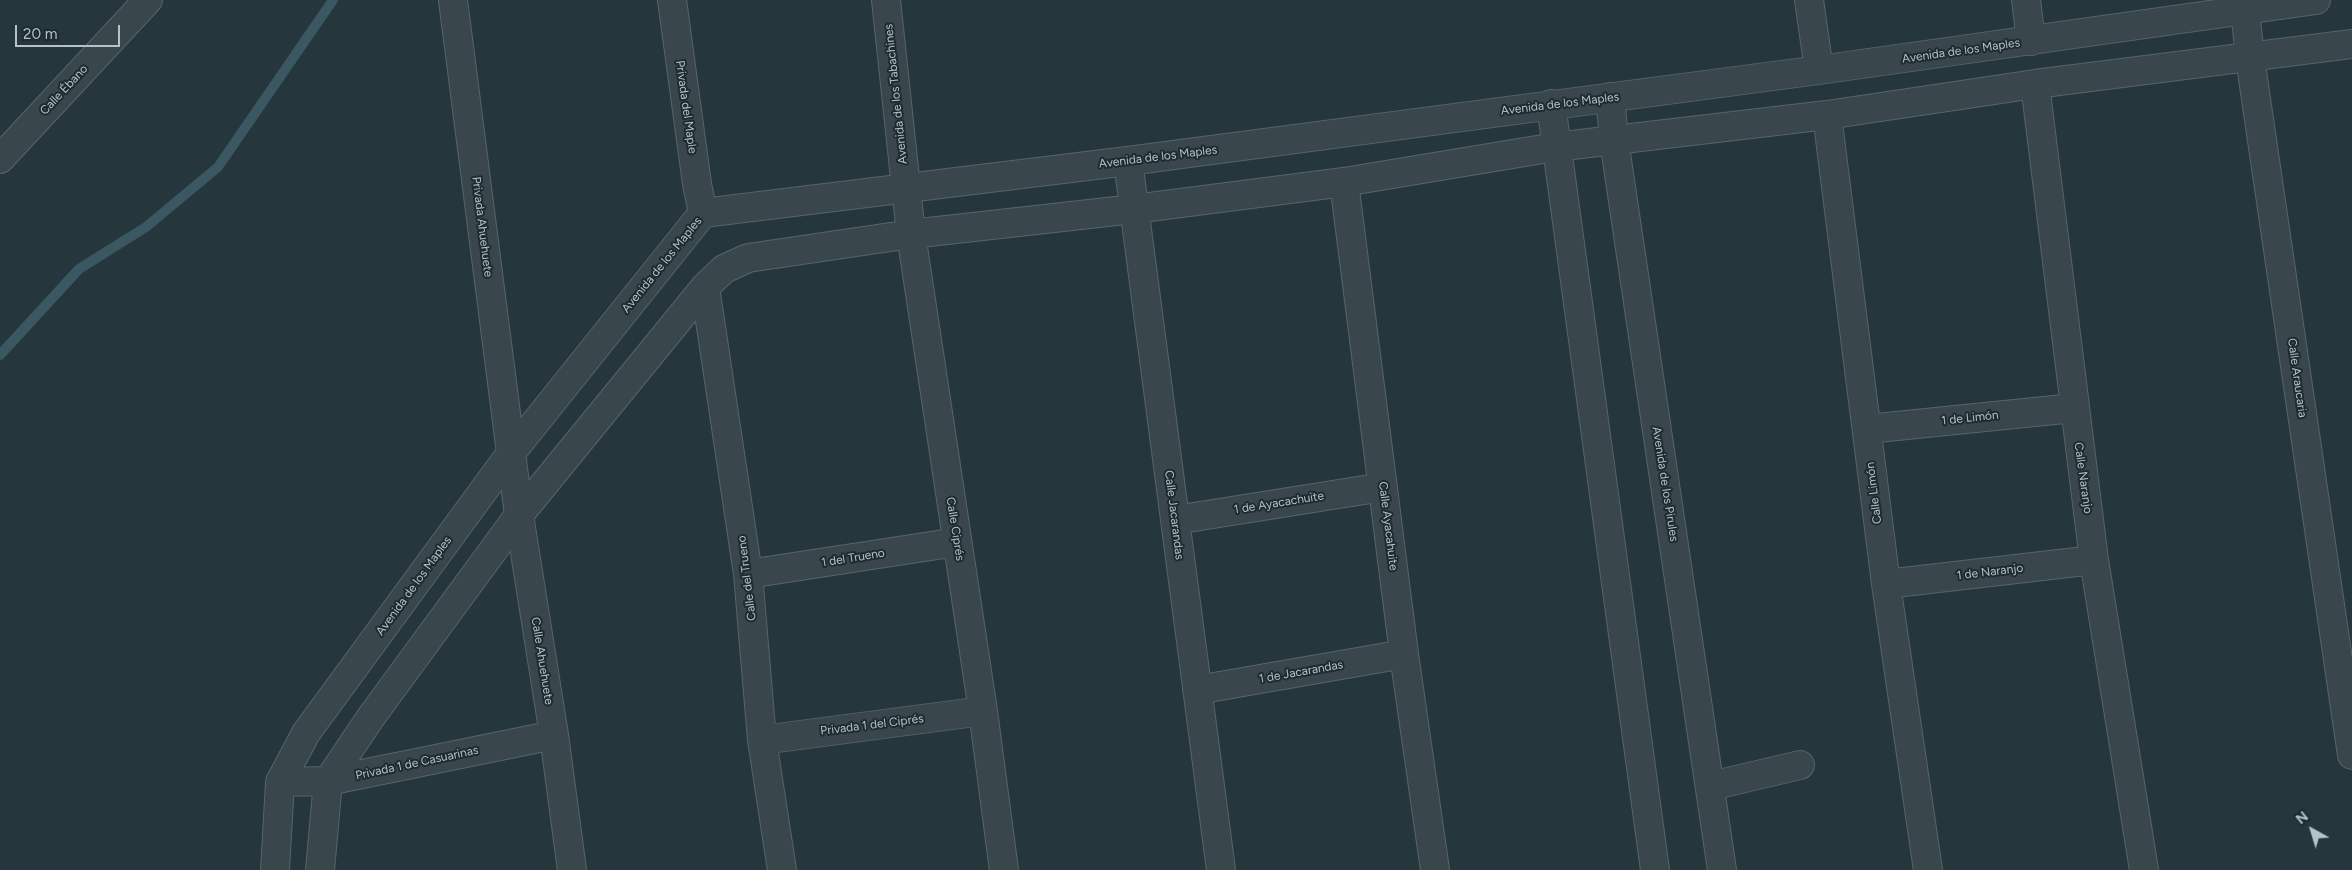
<!DOCTYPE html>
<html>
<head>
<meta charset="utf-8">
<style>
  body { margin:0 }
  #map { position:relative; width:2352px; height:870px; overflow:hidden; background:#25363c; font-family:Figtree,sans-serif }
  canvas { display:block }
  .north { position:absolute; left:2287px; top:805px; width:50px; height:50px; -webkit-text-stroke:4px #1e2c31; paint-order:stroke; rotate:321deg; font-size:14px; font-weight:700; line-height:20px; text-align:center; color:#b5c2c8 }
  .north::after { content:''; display:block; margin:auto; width:18px; height:22px; background:#b5c2c8; clip-path:polygon(50% 0,100% 100%,50% 72%,0 100%) }
  .scale { position:absolute; left:15px; top:25px; width:105px; height:22px; box-sizing:border-box; border:2px solid #b5c2c8; border-top:0; padding-left:6px; font-size:15px; line-height:18px; white-space:nowrap; color:#b5c2c8; -webkit-text-stroke:4px #1e2c31; paint-order:stroke }
</style>
</head>
<body>
<div id="map">
<canvas width="2352" height="870"></canvas>
<div class="north">N</div>
<div class="scale">20 m</div>
</div>
<script>
const g = document.querySelector('canvas').getContext('2d');
g.lineJoin = 'round';
const toPath = rows => new Path2D(rows.map(r => 'M' + r).join(''));
function stroke(path, color, width, dash) { g.strokeStyle = color; g.lineWidth = width; g.lineCap = dash ? 'butt' : 'round'; g.setLineDash(dash || []); g.stroke(path); }
function label(font, color, halo, rows, align = 'center') {
  g.font = font + ' Figtree,sans-serif'; g.lineWidth = 4; g.setLineDash([]); g.textBaseline = 'middle'; g.strokeStyle = halo; g.fillStyle = color; for (const [text, x, y, turn = 0] of rows) {
    g.save(); g.translate(x, y); g.rotate((+turn || 0) * Math.PI / 180); g.textAlign = isNaN(turn) ? turn : align; if (halo) g.strokeText(text, 0, 0); g.fillText(text, 0, 0); g.restore();
  }
}
stroke(toPath([
  [0,355,79,269,146,227,218,167,333,0]
]), '#3a5762', 10);
const minor = toPath([
  [453,0,519,515,554,735,572,870],
  [672,0,697,184,703,213],
  [886,0,911,234,983,711,1004,870],
  [1809,0,1819,70],
  [2026,0,2031,41],
  [2244,0,2250,58,2352,755],
  [2035,84,2094,560,2144,870],
  [1610,97,1614,140,1722,870],
  [1551,104,1655,870],
  [1827,115,1886,584,1928,870],
  [0,159,148,0],
  [1128,161,1221,870],
  [1344,182,1404,654,1435,870],
  [705,287,748,574,762,740,782,870],
  [1867,429,2074,408],
  [1175,520,1383,487],
  [748,574,957,542],
  [1886,584,2094,560],
  [1197,690,1404,654],
  [762,740,983,711],
  [280,782,328,781,554,735],
  [1711,786,1800,765],
  [275,870,280,782,306,733,511,453,703,213,1128,161,1819,70,2316,0],
  [320,870,328,781,371,717,519,515,705,287,724,269,748,258,911,234,1134,209,1344,182,1555,147,1827,115,2035,84,2352,44]
]);
stroke(minor, '#57656a', 30);
stroke(minor, '#39474c', 28);
label('12px', '#b5c2c8', '#1e2c31', [
  ["Avenida de los Maples",1961,51,-8],
  ["Calle Ébano",64,90,-47],
  ["Avenida de los Tabachines",896,94,-96],
  ["Avenida de los Maples",1560,104,-7],
  ["Privada del Maple",686,107,82],
  ["Avenida de los Maples",1158,157,-7],
  ["Privada Ahuehuete",482,227,83],
  ["Avenida de los Maples",662,265,-51],
  ["Calle Araucaria",2297,378,82],
  ["1 de Limón",1970,418,-6],
  ["Calle Naranjo",2083,478,82],
  ["Avenida de los Pirules",1665,484,81],
  ["Calle Limón",1874,493,-97],
  ["1 de Ayacachuite",1279,503,-9],
  ["Calle Jacarandas",1174,515,83],
  ["Calle Ayacahuite",1388,526,83],
  ["Calle Ciprés",955,529,81],
  ["1 del Trueno",853,558,-9],
  ["1 de Naranjo",1990,572,-7],
  ["Calle del Trueno",747,578,-97],
  ["Avenida de los Maples",414,586,-54],
  ["Calle Ahuehuete",542,661,81],
  ["1 de Jacarandas",1301,672,-10],
  ["Privada 1 del Ciprés",872,725,-7],
  ["Privada 1 de Casuarinas",417,763,-12]
]);
</script>
</body>
</html>
